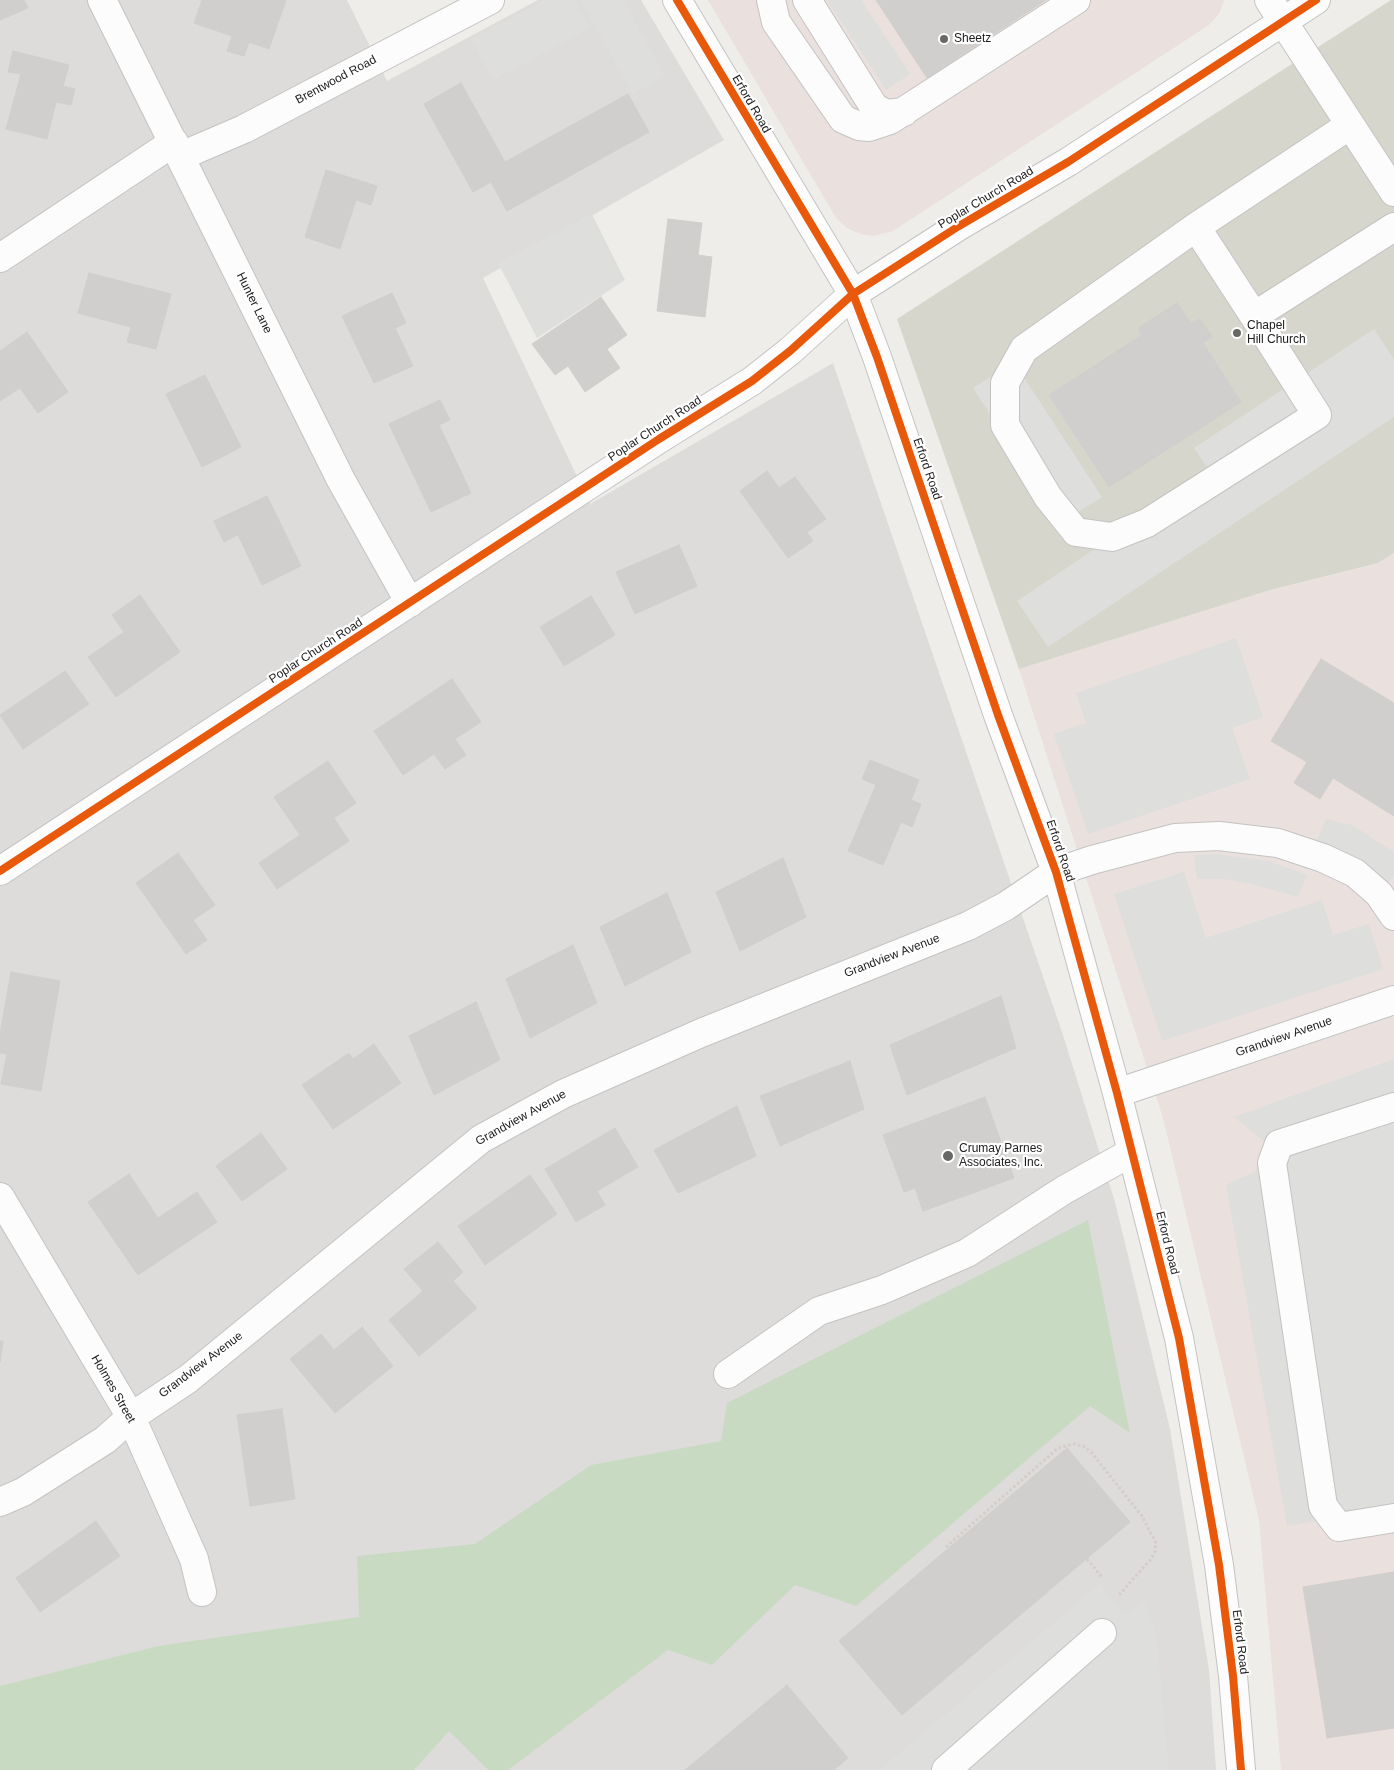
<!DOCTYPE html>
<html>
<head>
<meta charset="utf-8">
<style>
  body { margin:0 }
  canvas { display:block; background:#eeedea }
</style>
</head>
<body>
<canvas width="1394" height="1770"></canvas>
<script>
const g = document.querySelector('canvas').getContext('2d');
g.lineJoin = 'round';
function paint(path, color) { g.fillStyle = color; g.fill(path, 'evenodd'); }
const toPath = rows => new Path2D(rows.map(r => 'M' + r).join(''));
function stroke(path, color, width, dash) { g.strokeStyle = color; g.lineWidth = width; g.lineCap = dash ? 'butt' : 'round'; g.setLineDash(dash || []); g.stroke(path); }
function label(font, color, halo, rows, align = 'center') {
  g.font = font + ' Arial,sans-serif'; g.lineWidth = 4.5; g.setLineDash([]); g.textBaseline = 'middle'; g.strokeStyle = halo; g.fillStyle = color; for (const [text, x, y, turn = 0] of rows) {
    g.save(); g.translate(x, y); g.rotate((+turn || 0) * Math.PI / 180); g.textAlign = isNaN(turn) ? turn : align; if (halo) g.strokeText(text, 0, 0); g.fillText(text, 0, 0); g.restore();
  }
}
paint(toPath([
  [0,0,347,0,387,81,538,0,641,0,724,140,483,278,590,504,833,363,1063,1035,1115,1202,1170,1429,1209,1670,1216,1770,0,1770]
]), '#dddcdb');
paint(toPath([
  [708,0,1224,0,1219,14,1209,25,893,231,874,236,860,234,847,228,836,218],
  [1394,553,1394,1770,1281,1770,1259,1520,1163,1118,1019,669,1270,590,1378,563]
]), '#eae0dd');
paint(toPath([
  [1391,0,1394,0,1394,553,1378,563,1270,590,1019,669,897,319]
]), '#d6d6cc');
paint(toPath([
  [1088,1220,1130,1433,1090,1406,856,1606,795,1585,712,1665,668,1650,508,1770,488,1770,449,1731,414,1770,0,1770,0,1686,158,1646,359,1617,357,1556,475,1544,591,1465,721,1441,727,1403]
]), '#c9dac2');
paint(toPath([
  [544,0,575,0,590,28,493,80,471,39],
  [580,0,623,0,665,76,633,94],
  [827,0,861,0,910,74,886,90],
  [592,214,625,280,537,338,498,263],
  [1374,329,1394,359,1394,417,1048,647,1017,601,1210,472,1194,448],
  [1014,362,1102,497,1061,523,973,388],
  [1236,638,1263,717,1232,728,1250,779,1088,834,1054,734,1086,723,1076,693],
  [1326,819,1352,825,1394,852,1394,877,1385,885,1315,844],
  [1216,854,1268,861,1307,875,1298,897,1252,884,1224,879,1197,879,1194,855],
  [1184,872,1206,938,1322,900,1333,935,1369,924,1383,969,1162,1041,1114,894],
  [1394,1059,1394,1507,1287,1526,1226,1185,1255,1172,1264,1141,1234,1117],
  [1100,1584,1123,1613,1145,1603,1156,1632,1169,1770,879,1770]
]), '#dededc');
const building = toPath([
  [0,0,24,0,28,8,0,20,0,0],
  [202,0,286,0,269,49,249,42,244,56,227,51,232,36,194,23,202,0],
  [876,0,1046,0,927,78,876,0],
  [13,51,69,65,63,86,75,89,71,105,56,102,47,139,6,129,21,74,8,72,13,51],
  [461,83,505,162,628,94,649,132,507,211,491,182,473,192,424,104,461,83],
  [326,170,377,186,371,205,356,200,340,249,305,237,326,170],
  [668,219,702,223,698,255,712,257,705,317,657,311,668,219],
  [89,273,171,294,156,349,127,342,131,327,78,313,89,273],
  [392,293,406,323,395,328,413,366,374,383,342,316,392,293],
  [601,297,627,335,607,349,620,368,585,392,568,366,555,375,532,344,601,297],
  [1177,303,1191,324,1200,319,1212,337,1203,343,1241,402,1109,487,1049,395,1142,335,1138,328,1177,303],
  [27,332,68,392,38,413,20,388,0,401,0,351,27,332],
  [205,375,241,447,202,467,166,394,205,375],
  [440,400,450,420,439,425,471,493,431,512,389,424,440,400],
  [767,471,779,488,795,477,826,519,807,532,813,541,788,558,740,491,767,471],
  [267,496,301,566,262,585,238,535,224,542,214,521,267,496],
  [679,545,697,586,635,614,616,572,679,545],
  [140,595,180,652,116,697,88,657,124,632,112,615,140,595],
  [591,596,615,635,564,666,540,627,591,596],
  [1321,659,1394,703,1394,816,1333,778,1320,799,1294,783,1307,762,1271,741,1321,659],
  [65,671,89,704,23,749,0,715,65,671],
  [452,679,481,722,455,739,466,755,445,769,434,754,403,775,374,731,452,679],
  [870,760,919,780,911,800,921,804,912,827,901,822,883,865,848,851,876,785,862,779,870,760],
  [328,761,356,803,334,818,349,841,277,889,259,863,300,835,274,797,328,761],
  [178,853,215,905,193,920,207,940,186,954,136,883,178,853],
  [783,858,806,917,740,951,716,892,783,858],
  [667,893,691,952,625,986,600,927,667,893],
  [573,945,597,1003,530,1038,506,979,573,945],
  [11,972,60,981,41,1091,1,1084,7,1054,0,1053,0,1034,11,972],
  [1001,996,1016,1048,907,1095,890,1045,1001,996],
  [476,1002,500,1060,434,1095,409,1036,476,1002],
  [374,1044,401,1083,333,1129,302,1085,349,1053,353,1059,374,1044],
  [850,1061,864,1109,780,1146,760,1096,850,1061],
  [985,1097,1014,1178,923,1211,915,1188,904,1192,883,1135,985,1097],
  [737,1106,756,1156,678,1193,654,1150,737,1106],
  [615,1128,638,1167,597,1191,605,1205,576,1222,545,1169,615,1128],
  [261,1133,287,1169,242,1201,216,1166,261,1133],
  [129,1174,158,1218,197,1192,217,1222,138,1275,88,1202,129,1174],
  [530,1175,557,1214,485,1265,458,1226,530,1175],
  [438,1242,463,1272,453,1281,477,1308,419,1356,389,1320,423,1291,404,1269,438,1242],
  [362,1327,393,1366,335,1413,290,1359,321,1334,334,1350,362,1327],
  [0,1341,3,1341,0,1362,0,1341],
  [282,1409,295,1499,250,1506,237,1415,282,1409],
  [1067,1448,1130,1522,902,1715,839,1641,1067,1448],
  [96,1521,120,1556,40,1612,16,1578,96,1521],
  [1394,1572,1394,1728,1327,1738,1303,1587,1394,1572],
  [787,1685,848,1758,834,1770,685,1770,787,1685]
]);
paint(building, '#d1cfcd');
stroke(building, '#d1cfcc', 1);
const minor = toPath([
  [102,0,341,480,410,603],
  [677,0,853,294,877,357,998,715,1056,872,1117,1093,1179,1338,1219,1565,1233,1676,1241,1770],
  [771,0,776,22,843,119,859,126,869,127,890,120,1076,0],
  [807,0,874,107,886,114,904,112],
  [1269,0,1394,192],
  [1350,125,1196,227,1024,349,1005,383,1005,425,1048,497,1076,532,1112,537,1147,523,1317,415,1254,316,1394,227],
  [181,156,244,129,490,0],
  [1196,227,1254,316],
  [0,258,174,142],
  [0,871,659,439,752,381,790,351,853,294,959,226,1068,162,1316,0],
  [1117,1093,1394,1000],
  [1394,1107,1279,1144,1272,1163,1323,1506,1339,1527,1394,1518],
  [0,1197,131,1417,194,1559,202,1592],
  [728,1374,819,1311,882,1290,967,1253,1064,1190,1132,1152],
  [0,1502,23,1492,105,1440,131,1417,188,1379,481,1139,563,1094,701,1033,968,926,1006,906,1056,872,1092,860,1175,838,1219,836,1278,843,1323,858,1355,873,1379,894,1394,916],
  [946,1770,1102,1633]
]);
stroke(minor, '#c4c3c2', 30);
stroke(toPath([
  [946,1547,1058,1448,1074,1444,1083,1446,1091,1452,1142,1516,1156,1543,1155,1552,1151,1559,1118,1596],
  [1087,1559,1102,1577]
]), '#d6ccc9', 3, [2.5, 2.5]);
stroke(minor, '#fcfcfc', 28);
stroke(toPath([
  [677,0,853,294,877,357,998,715,1056,872,1117,1093,1179,1338,1219,1565,1233,1676,1241,1770],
  [0,871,659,439,752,381,790,351,853,294,959,226,1068,162,1316,0]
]), '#e8590c', 8);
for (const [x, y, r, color] of [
  [944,39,5,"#686867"],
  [1237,333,5,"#686867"],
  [948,1156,6,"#686867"]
]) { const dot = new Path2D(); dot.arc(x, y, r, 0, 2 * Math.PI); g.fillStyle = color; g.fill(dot); stroke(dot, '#fff', 2); }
label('12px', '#202020', '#fff', [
  ["Sheetz",954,39],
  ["Chapel",1247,326],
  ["Hill Church",1247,340],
  ["Crumay Parnes",959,1149],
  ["Associates, Inc.",959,1163]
], 'left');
label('12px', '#202020', '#fff', [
  ["Brentwood Road",336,80,-28],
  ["Erford Road",751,104,60],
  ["Poplar Church Road",986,198,-31],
  ["Hunter Lane",254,303,64],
  ["Poplar Church Road",655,429,-33],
  ["Erford Road",927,469,71],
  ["Poplar Church Road",316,651,-33],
  ["Erford Road",1060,851,71],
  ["Grandview Avenue",892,956,-21],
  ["Grandview Avenue",1284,1037,-19],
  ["Grandview Avenue",521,1118,-29],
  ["Erford Road",1167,1243,76],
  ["Grandview Avenue",201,1365,-37],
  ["Holmes Street",113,1389,60],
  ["Erford Road",1240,1642,83]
]);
</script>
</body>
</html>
